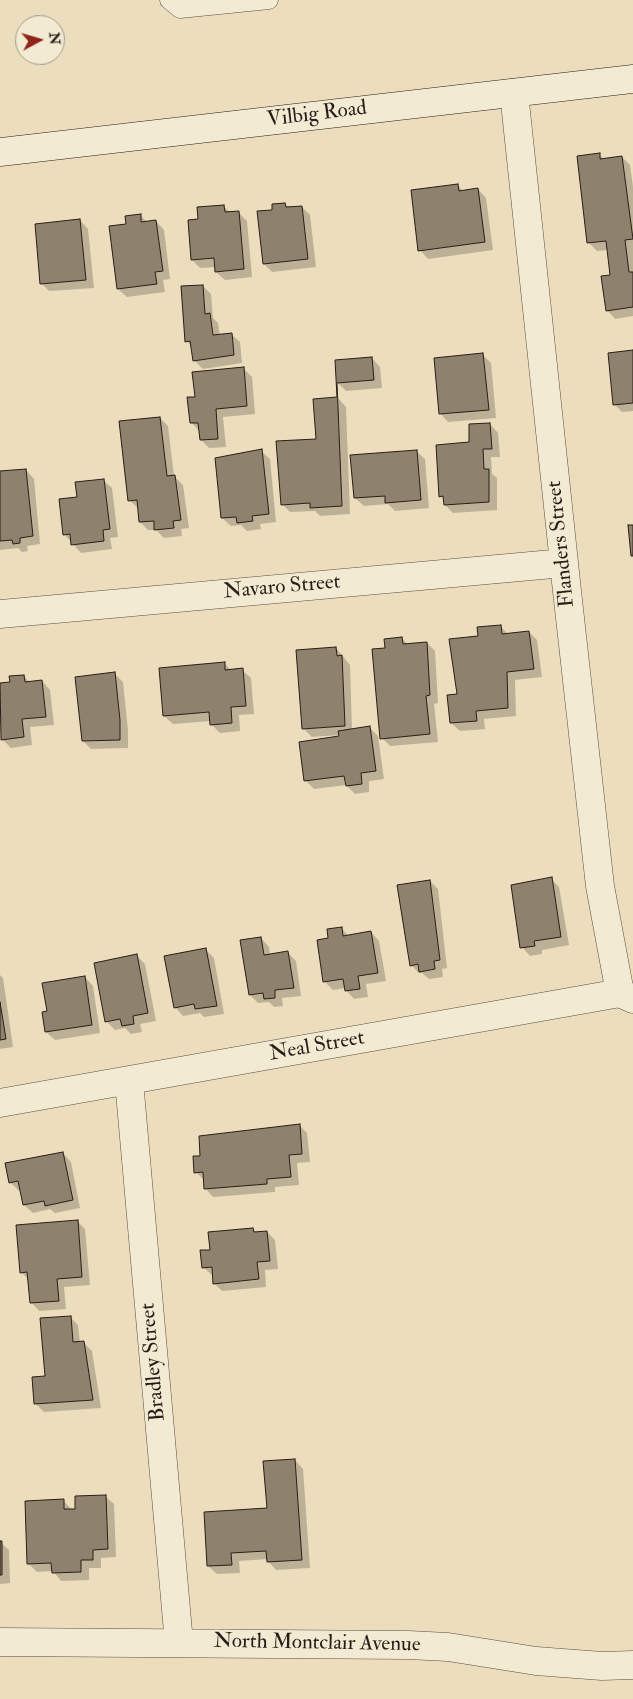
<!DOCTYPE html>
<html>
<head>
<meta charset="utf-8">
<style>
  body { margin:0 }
  #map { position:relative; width:633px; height:1699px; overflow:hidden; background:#ecdebc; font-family:"IM FELL Double Pica",serif }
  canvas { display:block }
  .north { position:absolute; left:15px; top:15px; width:50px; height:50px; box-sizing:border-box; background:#f3ead3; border:1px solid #a29888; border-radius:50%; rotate:84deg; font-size:14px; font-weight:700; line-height:20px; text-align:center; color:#291d17 }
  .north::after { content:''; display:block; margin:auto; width:18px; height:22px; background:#8f2418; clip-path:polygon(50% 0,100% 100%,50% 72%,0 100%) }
</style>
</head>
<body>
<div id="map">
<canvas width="633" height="1699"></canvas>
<div class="north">N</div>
</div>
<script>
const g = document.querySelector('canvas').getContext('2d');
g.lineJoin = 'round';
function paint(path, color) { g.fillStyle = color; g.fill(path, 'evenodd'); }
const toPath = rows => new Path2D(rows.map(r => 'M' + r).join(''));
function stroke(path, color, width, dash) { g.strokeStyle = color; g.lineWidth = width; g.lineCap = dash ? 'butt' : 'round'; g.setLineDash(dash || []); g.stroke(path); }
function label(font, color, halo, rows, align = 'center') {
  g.font = font + ' "IM FELL Double Pica",serif'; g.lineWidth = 4; g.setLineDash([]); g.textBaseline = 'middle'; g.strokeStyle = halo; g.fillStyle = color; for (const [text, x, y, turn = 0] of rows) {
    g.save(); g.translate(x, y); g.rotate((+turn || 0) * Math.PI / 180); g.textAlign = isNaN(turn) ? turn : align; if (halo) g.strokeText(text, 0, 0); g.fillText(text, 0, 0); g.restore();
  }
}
paint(toPath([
  [599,155,604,159,622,157,630,165,633,187,633,316,615,319,607,310,611,276,608,250,597,251,589,243],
  [457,185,463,191,478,189,486,198,493,250,428,259,420,250],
  [285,204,289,208,302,207,310,215,316,267,272,272,264,264,274,211],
  [223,206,231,213,238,212,247,221,252,277,225,280,216,272,216,267,200,268,192,260,199,220],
  [140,215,147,222,156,221,164,230,170,279,163,280,165,292,127,297,118,289,127,225],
  [80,220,88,229,94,288,49,291,41,283],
  [203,286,211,294,213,318,218,323,220,336,231,334,240,342,242,363,203,369,194,360,192,347,187,341],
  [633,352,633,411,622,412,614,404],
  [483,355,491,363,496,418,448,422,440,413],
  [372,358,380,367,382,388,346,391,337,382],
  [244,369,252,377,255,414,223,417,226,447,209,448,201,440,199,431,191,422],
  [338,398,346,407,350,514,320,516,315,511,290,512,282,504],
  [160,418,168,426,174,476,183,485,189,528,181,529,182,536,164,538,156,530,148,530,140,522,138,508,129,500],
  [490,424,498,433,500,457,491,457,492,474,497,478,497,510,453,513,445,505,445,500,441,496,471,444],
  [261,451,270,459,276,522,260,524,261,529,247,531,241,525,231,526,222,518],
  [416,451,425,459,429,508,395,511,388,504,364,506,355,498],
  [26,470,34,479,40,544,27,546,28,551,22,552,18,548,0,550,0,473],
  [103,480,112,488,118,537,110,538,112,549,81,553,64,534,78,498],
  [500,626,508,634,529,632,537,640,542,677,515,680,516,716,484,719,485,729,460,731,451,723,459,695,480,637],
  [402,638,408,645,427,643,435,651,438,703,434,704,438,742,390,746,382,738,386,649],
  [336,648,350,665,352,730,369,727,378,736,384,779,369,781,369,792,355,794,346,785,314,789,306,781,341,738,340,735,312,737,303,728],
  [224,663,232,671,242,670,251,678,254,714,239,715,240,731,220,733,211,724,211,721,173,724,164,716],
  [115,674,123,682,128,730,128,748,91,749,83,741],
  [24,676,30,683,42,681,50,690,54,725,30,727,32,745,11,748,2,739,0,716,0,684,11,683],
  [551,879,559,887,569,945,542,950,542,954,530,956,522,947],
  [430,881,438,889,447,968,442,969,443,977,429,979,422,973,419,973,411,965],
  [341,928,349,936,371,932,379,941,386,981,366,984,368,997,354,999,346,990,345,988,333,990,324,981,329,939],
  [261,938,269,947,270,955,288,953,296,961,301,996,282,998,283,1006,274,1007,269,1002,258,1003,250,995],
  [205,949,214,958,224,1014,204,1017,200,1013,183,1016,175,1007],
  [137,956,145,964,156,1021,140,1024,142,1032,131,1034,125,1028,115,1030,106,1021],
  [0,975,3,978,13,1047,0,1049],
  [85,977,93,986,100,1033,55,1040,46,1032,43,1013,48,1012],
  [299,1125,307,1133,310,1162,297,1163,299,1185,275,1187,275,1192,213,1197,205,1188,205,1181,196,1172,202,1157],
  [63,1153,71,1162,80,1208,55,1213,50,1209,33,1213,24,1205,21,1190,19,1191,10,1182],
  [77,1221,85,1229,90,1285,64,1287,66,1309,39,1311,31,1302,29,1280,21,1272],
  [253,1229,257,1233,267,1232,275,1240,278,1269,265,1270,266,1287,222,1291,214,1283,213,1276,203,1267,212,1251],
  [70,1317,78,1325,80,1343,84,1343,92,1351,101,1408,44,1412,35,1403],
  [295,1460,303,1469,310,1568,276,1570,268,1561,268,1559,239,1561,240,1573,217,1574,208,1566,268,1509],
  [105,1496,114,1504,116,1557,101,1558,101,1568,89,1568,89,1580,61,1581,53,1571,37,1572,28,1563,63,1500,72,1510,77,1510],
  [0,1542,9,1550,10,1583,0,1584]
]), '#0003');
const building = toPath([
  [600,153,600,159,622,156,633,239,625,240,629,272,633,272,633,307,606,311,601,276,610,275,606,241,587,243,577,156,600,153],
  [458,184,459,191,478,188,485,242,418,251,411,190,458,184],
  [285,203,286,207,302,206,308,259,263,264,257,211,272,210,272,204,285,203],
  [224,205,225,212,239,211,244,269,215,272,214,258,191,260,188,220,198,219,197,207,224,205],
  [141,214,141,222,156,220,163,271,155,272,157,284,117,289,109,226,126,224,125,216,141,214],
  [80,219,86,280,40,284,35,224,80,219],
  [203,285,205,314,210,313,213,335,232,333,234,355,193,361,190,341,185,342,181,286,203,285],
  [633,350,633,403,613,405,608,353,633,350],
  [483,353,489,410,439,414,434,358,483,353],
  [372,357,374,380,337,383,342,506,310,508,310,503,281,505,276,441,316,439,313,399,337,397,335,360,372,357],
  [244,367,247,406,216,409,218,439,200,440,198,423,190,423,187,397,195,397,192,372,244,367],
  [160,417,167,476,175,475,181,520,173,521,174,528,154,530,154,521,139,522,137,500,128,501,119,421,160,417],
  [490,423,492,449,483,449,484,469,489,469,489,502,444,505,443,496,439,497,436,445,469,442,469,424,490,423],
  [262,449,269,514,252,516,253,521,237,523,236,517,221,518,215,458,262,449],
  [417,450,421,500,385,503,385,496,354,498,350,455,417,450],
  [26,469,33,536,20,538,20,543,13,544,12,540,0,541,0,471,26,469],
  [104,479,110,529,103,530,104,541,71,545,70,534,63,535,59,499,77,497,75,482,104,479],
  [628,525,633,525,633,556,631,556,628,525],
  [501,625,502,634,529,631,534,669,507,672,508,708,476,711,477,721,450,723,447,695,457,694,449,639,478,636,477,627,501,625],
  [402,637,403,644,427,642,430,695,426,696,430,734,380,739,372,649,385,648,384,639,402,637],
  [336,647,337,656,342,655,345,726,302,729,296,650,336,647],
  [225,662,225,670,243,668,246,706,231,707,232,723,210,725,209,712,163,716,159,668,225,662],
  [115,672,120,720,120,740,82,741,75,677,115,672],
  [24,675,25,682,42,680,46,717,22,719,24,737,1,740,0,683,10,682,9,676,24,675],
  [370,726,376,771,361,773,362,784,346,786,344,776,304,781,299,742,339,736,338,731,370,726],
  [552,877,561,937,534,941,535,946,520,948,511,885,552,877],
  [430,880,440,960,434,961,435,969,419,972,418,964,410,966,397,885,430,880],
  [342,927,343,936,371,931,378,973,358,976,360,989,345,991,343,979,323,982,317,940,328,938,327,929,342,927],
  [261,937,264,955,288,951,294,988,275,990,275,998,264,999,263,993,249,995,240,940,261,937],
  [206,948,217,1006,195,1009,194,1004,174,1008,164,956,206,948],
  [137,954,148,1013,133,1016,134,1024,122,1026,120,1019,105,1022,94,963,137,954],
  [85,976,92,1025,45,1032,42,1012,47,1011,42,983,85,976],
  [0,1002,6,1039,0,1040,0,1002],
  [300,1124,302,1154,289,1155,291,1177,267,1179,267,1184,204,1189,203,1172,194,1173,193,1156,200,1156,199,1136,300,1124],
  [63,1152,73,1200,45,1206,44,1201,23,1205,18,1181,9,1183,5,1163,63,1152],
  [78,1220,82,1277,57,1279,59,1301,30,1303,27,1272,20,1273,16,1225,78,1220],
  [253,1228,254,1232,267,1231,270,1261,257,1262,259,1279,213,1284,212,1267,202,1268,200,1250,210,1250,208,1232,253,1228],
  [71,1316,73,1342,84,1341,93,1400,34,1404,32,1377,45,1376,40,1318,71,1316],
  [295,1459,302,1560,267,1562,266,1551,231,1553,232,1565,207,1566,204,1512,267,1508,263,1461,295,1459],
  [106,1495,108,1549,93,1550,93,1560,81,1560,81,1572,52,1573,51,1563,27,1564,25,1501,64,1499,64,1509,75,1509,75,1496,106,1495],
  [0,1541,2,1541,2,1575,0,1575,0,1541]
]);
paint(building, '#8e816d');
stroke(building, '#291d17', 1);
const lane = toPath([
  [169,0,180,9,269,0]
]);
const street = toPath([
  [514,93,567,591,600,886,620,993],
  [0,614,564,563],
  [129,1081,179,1643],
  [0,1103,620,993,633,999],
  [0,1642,408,1645,448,1647,536,1661,602,1666,633,1665]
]);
const secondary = toPath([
  [0,152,633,79]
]);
stroke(lane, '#5a4d40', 19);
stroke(street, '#5a4d40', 29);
stroke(secondary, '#291d17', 29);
stroke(lane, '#f3ead3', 18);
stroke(street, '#f3ead3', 28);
stroke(secondary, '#f3ead3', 28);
label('21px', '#291d17', '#f3ead3', [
  ["Vilbig Road",317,115,-7],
  ["Flanders Street",562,544,-96],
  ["Navaro Street",282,588,-5],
  ["Neal Street",317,1047,-10],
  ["Bradley Street",154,1362,-95],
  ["North Montclair Avenue",317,1644,1]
]);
</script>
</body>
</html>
